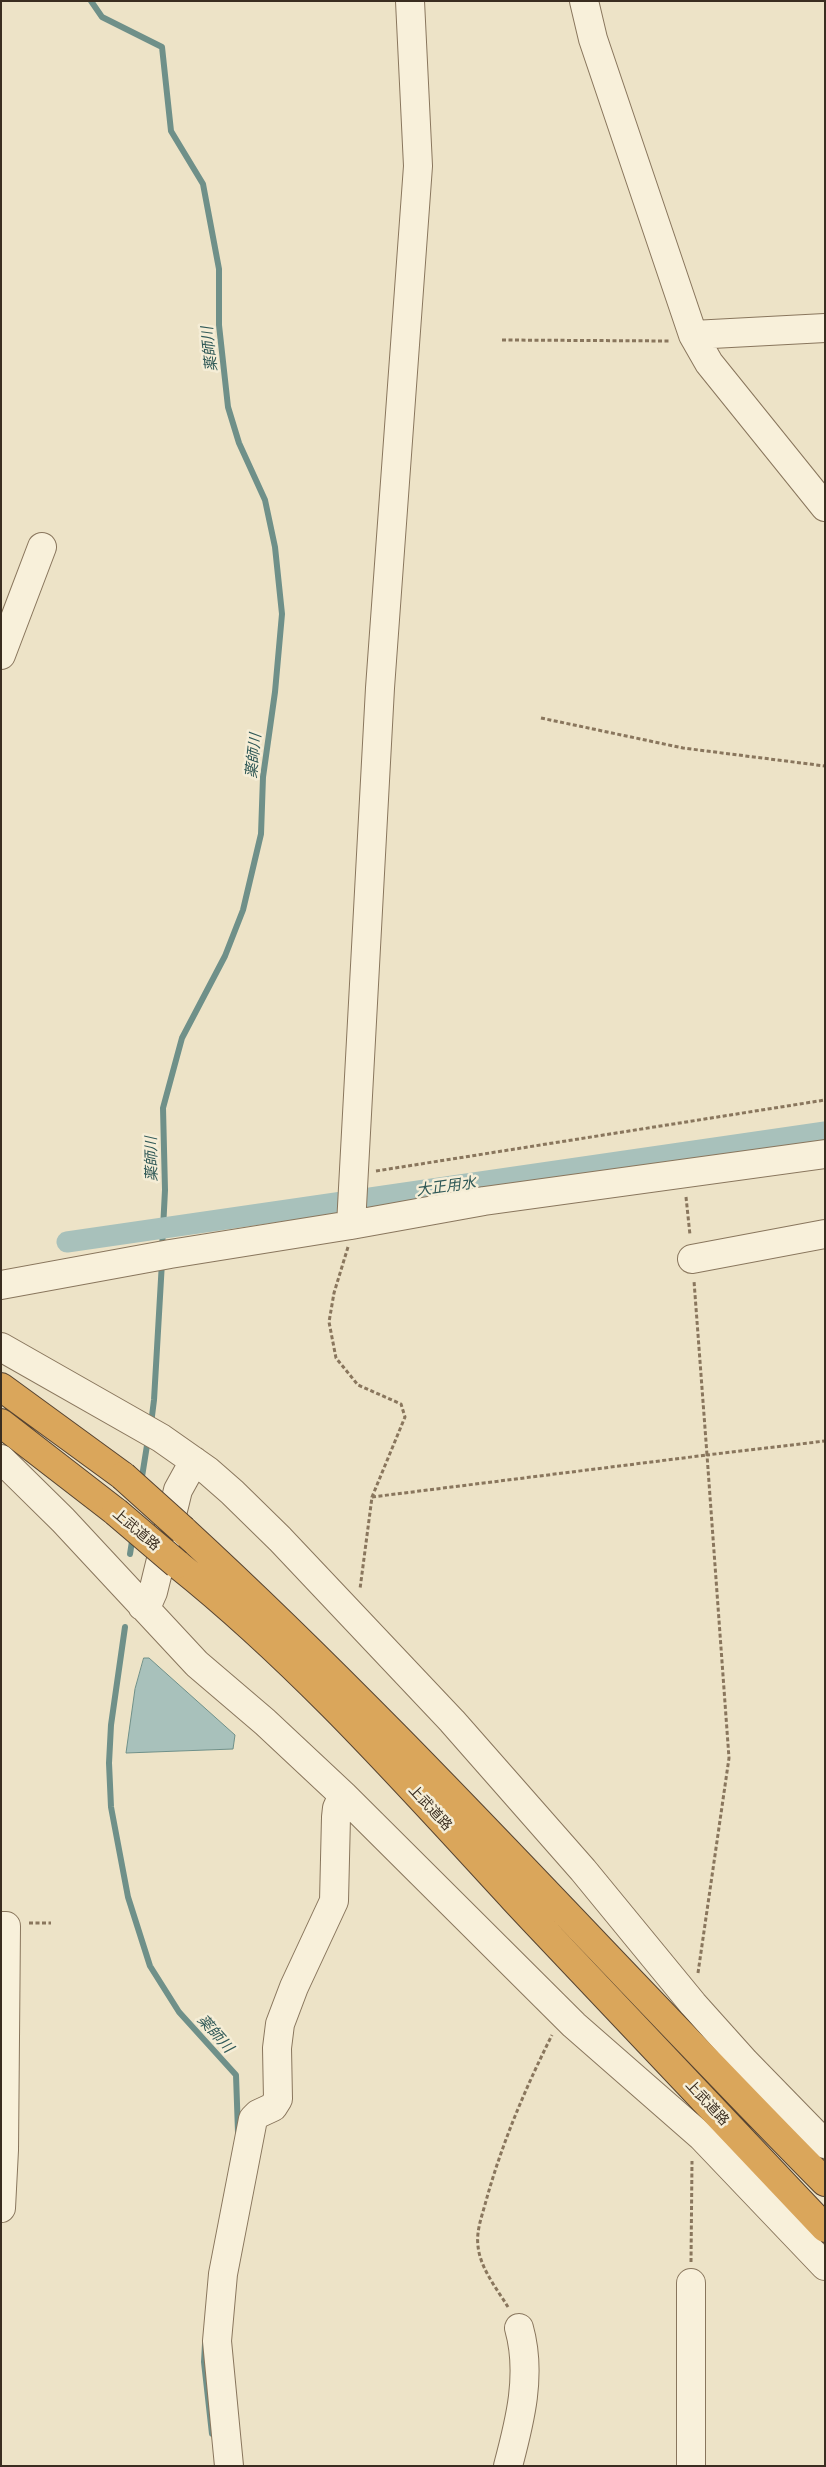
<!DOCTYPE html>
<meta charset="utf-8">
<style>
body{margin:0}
#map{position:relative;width:826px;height:2467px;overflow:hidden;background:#ede3c7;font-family:"IBM Plex Serif",serif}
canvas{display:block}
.frame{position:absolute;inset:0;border:2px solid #3a2d20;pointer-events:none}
</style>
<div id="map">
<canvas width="826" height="2467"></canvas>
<div class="frame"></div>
</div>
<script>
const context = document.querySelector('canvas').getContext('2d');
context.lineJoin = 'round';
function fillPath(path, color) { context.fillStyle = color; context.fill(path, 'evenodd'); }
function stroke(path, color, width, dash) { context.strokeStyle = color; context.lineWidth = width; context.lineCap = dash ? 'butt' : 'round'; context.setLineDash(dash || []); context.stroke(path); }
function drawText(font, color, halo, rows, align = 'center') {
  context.font = font + ' "IBM Plex Serif","Noto Sans JP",serif'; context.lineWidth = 5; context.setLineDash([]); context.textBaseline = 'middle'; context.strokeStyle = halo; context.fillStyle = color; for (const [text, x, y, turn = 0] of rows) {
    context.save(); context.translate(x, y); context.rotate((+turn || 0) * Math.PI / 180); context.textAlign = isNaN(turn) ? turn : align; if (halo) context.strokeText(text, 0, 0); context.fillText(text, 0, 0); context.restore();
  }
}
const water = new Path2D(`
 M144 1658H149L235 1735 233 1749 126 1753 135 1689Z`);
fillPath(water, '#a8c1bb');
stroke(water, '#6f9089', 1);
stroke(new Path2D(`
 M91 1 102 17 162 47 171 131 203 184 219 269V325L228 407 239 443 265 500 275 547 282 614 275 692 263 777 261 834 243 910 225 956 182 1038 163 1108 165 1190 162 1249
 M151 1424 154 1400 162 1262
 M141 1483 148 1439
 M130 1554 133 1535
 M125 1627 111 1725 109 1763 111 1807 128 1897 150 1966 179 2012 236 2075 238 2132
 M205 2344 204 2362 212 2434`), '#6f9089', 6);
stroke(new Path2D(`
 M67 1242 825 1132`), '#a8c1bb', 21);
const minor = new Path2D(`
 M584 1 593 39 693 335 709 363 825 507
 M693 335 825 328
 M1 655 42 547
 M351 1225 484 1201 825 1154
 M692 1259 825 1234
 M1 1285 170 1254 351 1225 380 688 418 166 410 1
 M1 1347 161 1438 208 1471 232 1492 280 1539 452 1721 583 1870 693 2004 745 2062 825 2144
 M1 1459 63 1520 197 1664 265 1722 343 1795 574 2025 702 2137 825 2266
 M142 1606 149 1601 153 1592 178 1490 194 1461
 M1 1926H6L4 2150 1 2208
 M229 2466 217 2341 223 2274 253 2119 258 2114 273 2107 278 2099 277 2048 280 2024 294 1987 334 1901 336 1817 337 1808 343 1795
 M508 2466C520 2421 532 2374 519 2328
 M691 2466V2283`);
const highway = new Path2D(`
 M1 1387 123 1476
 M1 1423 116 1512
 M183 1530C408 1737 610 1965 825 2182
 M177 1564C301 1663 407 1783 514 1899 617 2009 721 2118 825 2228`);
stroke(minor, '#89765d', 30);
stroke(highway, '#574431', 30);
stroke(new Path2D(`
 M502 340 671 341
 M541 718 683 748 825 766
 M376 1171 825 1100
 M686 1197 690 1235
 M348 1247 334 1293 329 1322 336 1358 358 1385 401 1404 405 1417 372 1497 360 1589
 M372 1497 707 1455 694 1281
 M29 1923H51
 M698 1973 729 1758 707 1455 825 1441
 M691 2262 692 2161
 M508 2307C497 2289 480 2268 478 2246 476 2231 482 2216 486 2201 502 2143 525 2089 552 2035`), '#89765d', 3, [4, 2.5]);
stroke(minor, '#f8f0da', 28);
stroke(highway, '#daa65b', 28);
const highwayBridge = new Path2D(`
 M123 1476 183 1530
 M116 1512 177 1564`);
stroke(highwayBridge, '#574431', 30, []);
stroke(highwayBridge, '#daa65b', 28);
drawText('14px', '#3a2d20', '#f5edd6', [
 ["上武道路",136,1530,40],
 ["上武道路",430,1808,47],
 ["上武道路",707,2103,47]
]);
drawText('italic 15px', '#305957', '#f5edd6', [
 ["薬師川",210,349,-96],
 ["薬師川",254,756,-84],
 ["薬師川",152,1159,-91],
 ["大正用水",446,1187,-8],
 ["薬師川",215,2034,48]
]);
</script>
